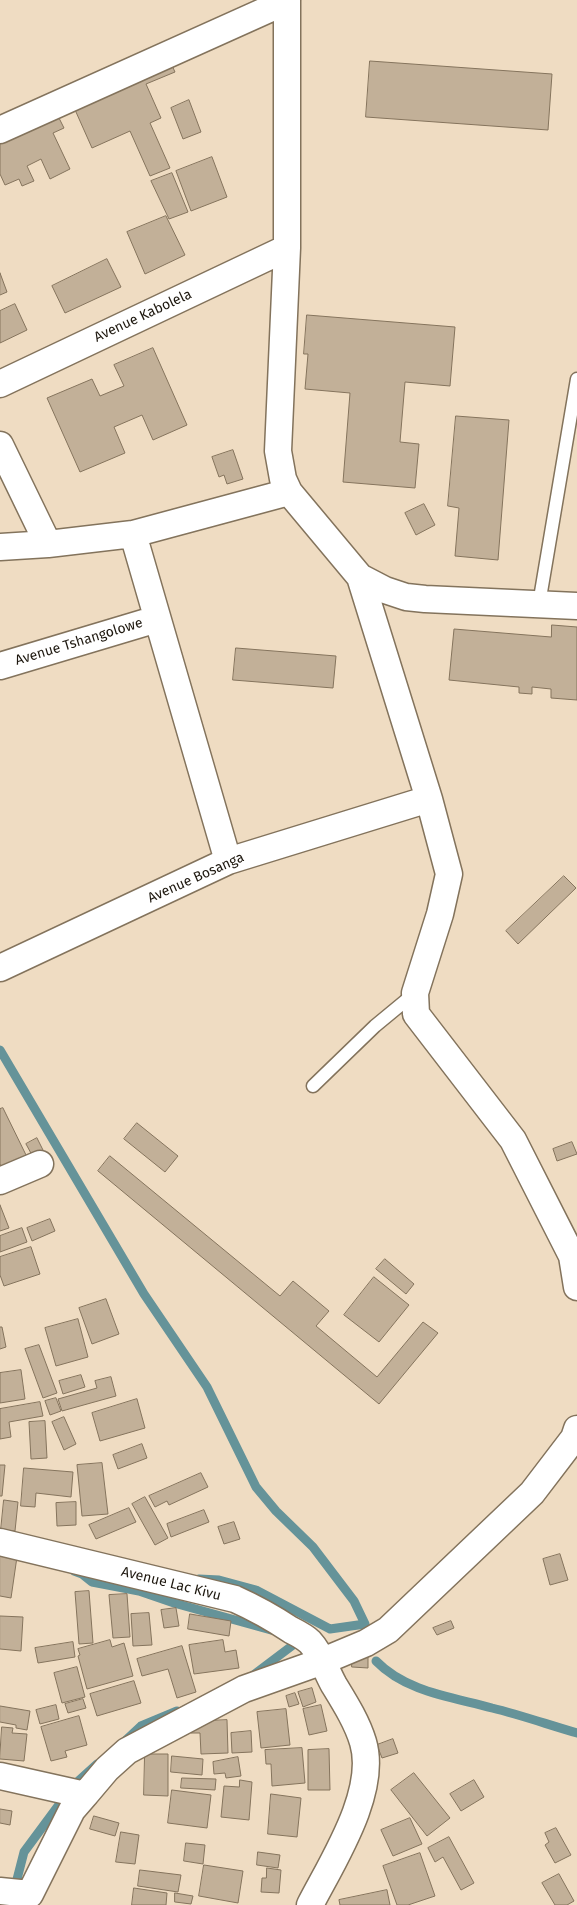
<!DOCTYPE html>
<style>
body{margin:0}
canvas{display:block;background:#efdcc2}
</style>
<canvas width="577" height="1905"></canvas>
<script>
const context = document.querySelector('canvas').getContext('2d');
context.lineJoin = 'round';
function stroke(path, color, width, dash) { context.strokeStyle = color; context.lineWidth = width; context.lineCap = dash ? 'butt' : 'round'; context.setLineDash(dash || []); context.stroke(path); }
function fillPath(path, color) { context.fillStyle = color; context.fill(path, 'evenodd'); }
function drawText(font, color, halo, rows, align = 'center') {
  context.font = font + ' "Fira Sans",sans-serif'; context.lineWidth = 5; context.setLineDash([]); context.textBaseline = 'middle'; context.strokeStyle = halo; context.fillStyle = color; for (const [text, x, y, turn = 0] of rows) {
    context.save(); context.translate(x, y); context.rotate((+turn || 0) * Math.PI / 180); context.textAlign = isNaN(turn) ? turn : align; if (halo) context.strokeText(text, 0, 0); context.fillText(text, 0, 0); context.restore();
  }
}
stroke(new Path2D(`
 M0 1050 144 1294 207 1387 256 1487 276 1511 313 1547 354 1601 365 1624 330 1629 256 1590 219 1580 199 1579
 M74 1571 82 1574 92 1582 139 1591 174 1603 271 1630
 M376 1661C406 1692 452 1697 492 1708 521 1715 549 1725 577 1733
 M252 1676 297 1642 292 1639
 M126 1740 141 1726 177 1711
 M76 1783 97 1764
 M15 1887 24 1852 64 1798`), '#659399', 9);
const building = new Path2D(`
 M169 59 175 72 146 84 161 118 150 123 170 168 150 176 130 131 92 148 72 103Z
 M370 61 552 74 548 130 366 117Z
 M189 100 201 132 183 139 171 108Z
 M56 112 64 128 53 133 70 169 50 179 41 159 27 166 34 181 22 186 19 179 5 185 0 174V139Z
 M212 157 227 197 191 211 176 171Z
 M172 173 188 212 169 219 151 181Z
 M166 216 185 255 145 274 127 232Z
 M107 259 121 287 65 313 52 286Z
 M0 273 7 292 0 295Z
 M15 304 27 330 0 343V311Z
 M307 315 455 327 450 386 405 382 400 442 419 444 415 488 343 482 350 393 305 389 308 354H304Z
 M153 348 187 425 153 440 142 415 114 427 125 453 80 472 47 398 92 379 100 396 124 386 114 365Z
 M456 416 509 420 498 560 455 556 459 508 448 506Z
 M233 450 243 479 227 484 224 475 219 477 212 457Z
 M424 504 435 525 416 535 405 513Z
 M552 625 577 627V700L551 698V689L532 687V694L519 693V687L449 680 454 629 551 637Z
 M236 648 336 656 333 688 233 680Z
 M564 876 576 888 518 944 506 931Z
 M3 1108 27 1157 3 1169 0 1164V1109Z
 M137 1123 178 1156 165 1172 124 1139Z
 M37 1138 44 1152 33 1157 26 1144Z
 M572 1142 577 1154 557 1161 553 1149Z
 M110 1156 280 1296 293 1281 329 1311 316 1326 377 1377 423 1322 438 1333 379 1404 98 1171Z
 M0 1205 9 1228 0 1231Z
 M50 1219 55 1231 32 1241 27 1228Z
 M22 1228 27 1242 0 1252V1236Z
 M31 1247 40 1274 4 1286 0 1275V1257Z
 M385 1259 414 1284 406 1294 376 1269Z
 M374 1277 409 1305 379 1342 344 1315Z
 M106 1299 119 1334 92 1344 79 1308Z
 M78 1319 88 1357 56 1366 45 1328Z
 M0 1327H2L6 1347 0 1349Z
 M39 1345 57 1393 43 1398 25 1349Z
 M21 1370 25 1399 0 1403V1373Z
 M81 1375 85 1387 63 1394 59 1381Z
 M111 1377 116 1396 62 1411 58 1399 97 1388 95 1381Z
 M56 1398 61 1411 50 1415 45 1401Z
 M137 1399 145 1428 100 1441 92 1413Z
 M40 1402 43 1416 9 1422 11 1437 0 1439V1409Z
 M64 1417 76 1444 64 1450 52 1422Z
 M45 1421 47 1458 31 1459 29 1422Z
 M142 1444 147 1458 118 1469 113 1455Z
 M102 1463 108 1514 82 1516 77 1465Z
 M0 1465H5L2 1496H0Z
 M24 1468 73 1472 71 1497 36 1493 35 1507 21 1506Z
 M201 1473 208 1487 169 1505 167 1501 155 1507 149 1496Z
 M145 1497 168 1538 155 1545 132 1504Z
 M4 1500 18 1502 15 1531 1 1530Z
 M76 1502V1525L57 1526 56 1503Z
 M129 1508 136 1522 96 1539 89 1525Z
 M204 1510 209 1522 171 1537 167 1524Z
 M234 1522 240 1539 224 1544 218 1527Z
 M0 1547 18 1550 11 1598 0 1596Z
 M560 1554 568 1580 550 1585 543 1559Z
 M89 1591 93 1643 79 1644 75 1592Z
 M127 1594 130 1637 113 1638 109 1595Z
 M176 1608 179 1626 164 1628 161 1610Z
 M149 1613 152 1645 133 1646 131 1614Z
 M190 1614 231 1621 229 1636 188 1629Z
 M0 1616 23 1617 21 1651 0 1649Z
 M451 1621 454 1628 437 1635 433 1628Z
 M110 1640 112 1647 124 1643 133 1676 87 1689 78 1656 80 1655 78 1649Z
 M223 1640 225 1652 236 1650 239 1668 194 1674 189 1645Z
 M73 1642 75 1657 38 1663 35 1648Z
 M182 1646 196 1692 177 1698 168 1669 142 1676 137 1659Z
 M352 1655 368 1656V1668L352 1667Z
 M77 1667 85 1697 62 1703 54 1673Z
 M134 1681 141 1703 97 1716 90 1694Z
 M312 1688 316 1702 303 1707 298 1692Z
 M295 1693 299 1704 289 1707 286 1696Z
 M83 1699 86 1708 68 1713 65 1704Z
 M56 1705 59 1719 40 1724 36 1710Z
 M321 1705 327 1731 309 1735 303 1709Z
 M0 1706 30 1711 27 1730 16 1728V1725L0 1722Z
 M286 1709 290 1745 261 1748 257 1712Z
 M79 1716 87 1745 65 1751 67 1757 51 1761 41 1727Z
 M227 1720 228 1753 201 1754 200 1733H191L190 1722Z
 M2 1727 13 1728 12 1733 27 1734 24 1761 0 1759Z
 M251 1731 252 1752 232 1753 231 1733Z
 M393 1739 398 1753 382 1758 377 1745Z
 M302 1748 305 1783 272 1786 271 1764H266L265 1750Z
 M329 1749 330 1790H308V1750Z
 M145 1754H168V1796L144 1795Z
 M172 1756 203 1759 202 1775 171 1772Z
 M238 1757 241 1776 226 1778 225 1773 214 1774 213 1762Z
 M414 1773 450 1818 427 1836 391 1790Z
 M182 1778 216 1779 215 1790 181 1788Z
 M240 1780 252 1782 249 1820 221 1817 224 1786 239 1787Z
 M474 1780 484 1797 461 1811 450 1794Z
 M172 1790 211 1795 207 1828 168 1823Z
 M271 1794 301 1798 297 1837 268 1834Z
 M0 1809 12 1811 10 1825 0 1823Z
 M94 1816 119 1823 115 1836 90 1829Z
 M410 1818 422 1844 393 1856 381 1830Z
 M556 1828 571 1855 555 1863 545 1845 549 1842 545 1833Z
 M121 1832 139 1835 135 1864 116 1862Z
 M449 1837 474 1883 461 1890 443 1857 435 1862 428 1848Z
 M186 1843 205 1845 203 1864 184 1861Z
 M258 1852 280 1855 278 1868 257 1865Z
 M420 1853 435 1896 408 1905H397L383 1866Z
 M204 1865 243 1871 238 1903 199 1896Z
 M267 1868 281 1870 279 1893 261 1892 262 1878H266Z
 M140 1870 181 1875 178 1892 138 1886Z
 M559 1874 574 1901 567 1905H555L542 1883Z
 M134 1888 167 1893 166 1905H132Z
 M387 1890 390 1905H340L339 1900Z
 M175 1893 193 1896 191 1904 175 1902Z`);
fillPath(building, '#c2b098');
stroke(building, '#85745d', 1);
const lane = new Path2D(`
 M539 604 577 379
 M313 1086 375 1026 415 993`);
const street = new Path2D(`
 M287 0V248L278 451 283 479 289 492 360 577 385 590 406 597 425 599 577 606
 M0 130 287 1
 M0 384 287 248
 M0 445 48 544
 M133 534 228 861
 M0 547 48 544 133 534 289 492
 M360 577 429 799 449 874 440 914 415 993 416 1014 513 1140 572 1256 577 1287
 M0 666 157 619
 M0 968 228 861 429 799
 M0 1181 40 1164
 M0 1542 235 1599C255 1608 273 1618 291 1630 297 1633 305 1637 310 1642 322 1655 326 1671 334 1685 345 1703 357 1722 363 1742 378 1792 332 1862 310 1905
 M0 1776 85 1795 107 1769 127 1751 244 1689 323 1661 366 1643 388 1630 532 1493 574 1438 577 1429
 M0 1891 30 1894 72 1810 85 1795`);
stroke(lane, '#83735c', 15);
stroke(street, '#83735c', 29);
stroke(lane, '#fff', 12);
stroke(street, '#fff', 26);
drawText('14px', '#1e180f', '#fff', [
 ["Avenue Kabolela",143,316,-25],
 ["Avenue Tshangolowe",79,642,-17],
 ["Avenue Bosanga",196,878,-24],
 ["Avenue Lac Kivu",171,1584,14]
]);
</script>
